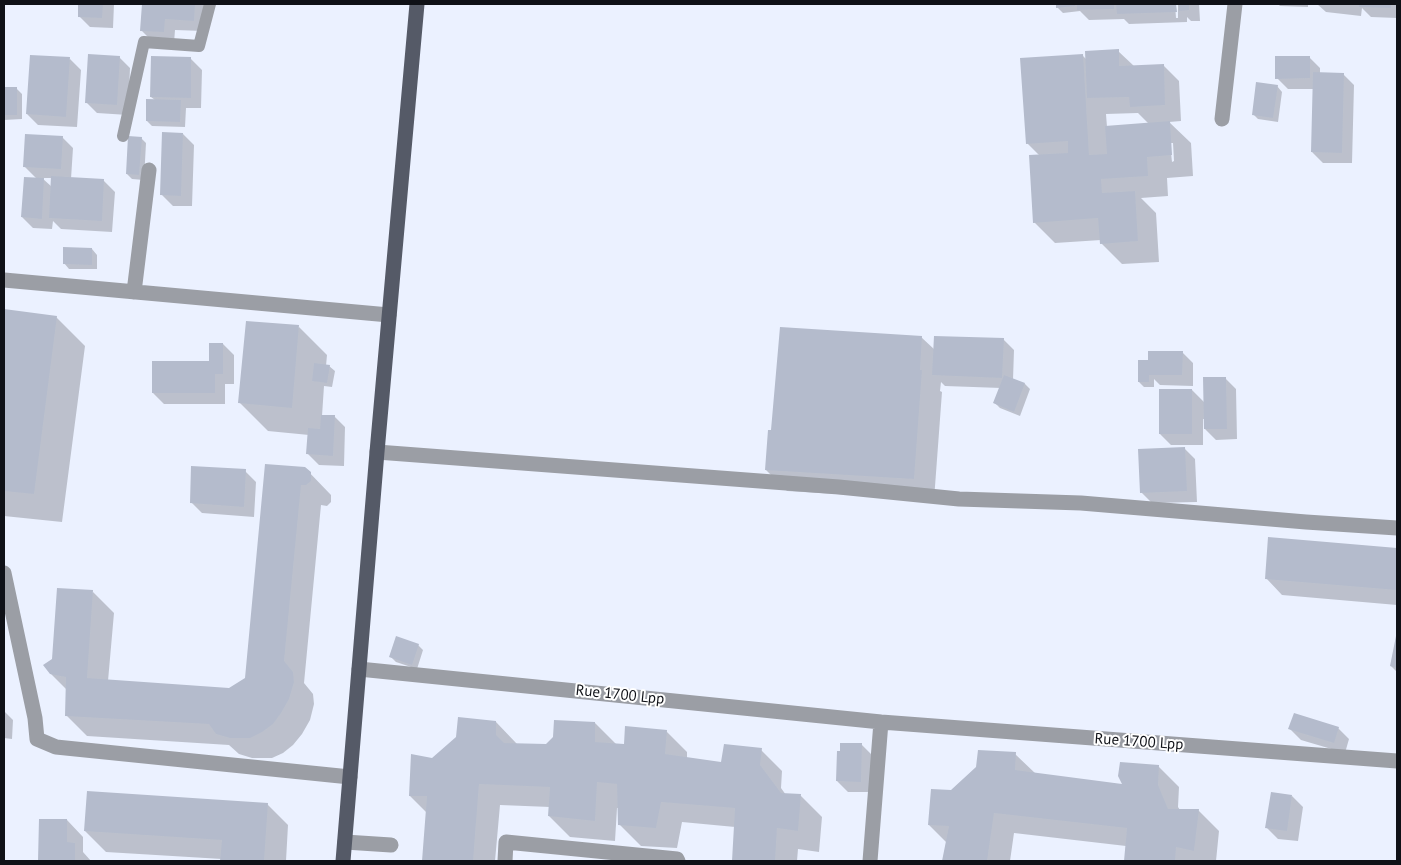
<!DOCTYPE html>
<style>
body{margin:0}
#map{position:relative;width:1401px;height:865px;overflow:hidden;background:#ebf1ff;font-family:"PT Sans",sans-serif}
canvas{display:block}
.frame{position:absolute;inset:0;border:5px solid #0f1117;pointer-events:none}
</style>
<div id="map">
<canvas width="1401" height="865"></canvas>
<div class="frame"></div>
</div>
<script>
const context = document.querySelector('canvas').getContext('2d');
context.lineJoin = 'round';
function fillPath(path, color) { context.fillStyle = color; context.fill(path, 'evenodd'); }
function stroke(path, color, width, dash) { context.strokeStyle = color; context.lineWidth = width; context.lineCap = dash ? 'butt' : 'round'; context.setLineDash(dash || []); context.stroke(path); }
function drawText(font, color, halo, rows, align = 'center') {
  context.font = font + ' "PT Sans",sans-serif'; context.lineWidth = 4; context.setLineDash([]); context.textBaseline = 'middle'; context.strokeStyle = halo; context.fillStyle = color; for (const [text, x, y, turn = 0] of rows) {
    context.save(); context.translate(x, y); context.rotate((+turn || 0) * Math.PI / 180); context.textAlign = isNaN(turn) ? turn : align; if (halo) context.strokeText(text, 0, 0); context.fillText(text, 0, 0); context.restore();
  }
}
fillPath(new Path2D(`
 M80 4H114L113 28 90 27 79 16Z
 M143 4H206L204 31 175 30 174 43 153 42 142 31Z
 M1057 4H1175L1176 18H1178V4H1199L1200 21H1191L1187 17V22L1129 24 1124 19 1089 20 1080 11 1063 13 1057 7Z
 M1278 4H1308V7L1280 6Z
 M1317 4H1397V18L1371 17 1362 8 1361 16 1326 12Z
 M1118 51 1134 66 1163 65 1179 81 1181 121 1169 122 1191 143 1193 176 1167 178 1168 196 1141 198 1156 213 1159 262 1122 264 1101 243V240L1055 243 1034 222 1040 156 1027 143 1083 56 1087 60ZM1138 113 1149 124 1107 127 1106 114ZM1170 143H1173L1174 161 1172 162Z
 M119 57 130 68 128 115 97 113 86 102Z
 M1309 57 1320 68V74H1343L1354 85 1352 163H1323L1312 152 1314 89H1288L1277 78Z
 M70 59 81 70 77 127 38 125 27 114Z
 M191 59 202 70 201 108H186L185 127 152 126 147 121 155 100 151 97Z
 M1277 86 1282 92 1278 122 1258 119 1253 114Z
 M16 88 22 94V119L4 120V89Z
 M183 134 194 145 192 206H173L162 195Z
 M62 137 73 148 71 179 104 181 115 192 112 232 61 229 53 221 52 229 33 228 22 217 37 179 24 166ZM42 178H52V187Z
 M141 138 146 143 144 180 132 179 127 174Z
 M92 249 97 255V269H69L64 263Z
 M4 310 56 317 85 346 62 522 4 516Z
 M299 327 327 355 326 366H329L335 371 332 387 324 386 322 416H334L345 427 344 466 319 465 308 454 309 435 268 431 240 403Z
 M921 337 935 350 1003 339 1014 350 1013 380 1025 384 1030 389 1020 416 1000 408 995 403 1001 388 945 386 941 382 940 391 942 392 934 500 787 491 766 470Z
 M223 344 234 355V384H225V404H164L153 393 211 363Z
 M1182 352 1193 363V386L1160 385 1154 379V387H1144L1139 382 1150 362Z
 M1225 378 1236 389 1237 439 1216 440 1205 429V419H1203V445H1171L1160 434 1192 390 1205 403Z
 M1184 448 1195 459 1197 502 1152 503 1141 492Z
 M305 468 331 495V502L327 506 321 505 304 683 313 694 314 704 310 720 302 734 293 745 283 753 272 758H252L239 754 229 745 87 736 66 715 67 690 51 674 54 660 93 592 114 613 108 681 229 690 246 679Z
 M245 471 256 482 254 517 202 513 191 502Z
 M1270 538 1397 549V605L1282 595 1266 578Z
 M1397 638V672L1391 666Z
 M418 645 423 650 417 669 396 662 391 657Z
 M4 711 13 720 12 739 4 738Z
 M496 722 517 744 547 746 595 723 616 744 626 745 666 731 687 752V759L722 764 761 750 782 771 781 788 786 795 801 796 822 817 819 852 798 849 797 861H733L735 827 682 822 677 848 641 846 620 825 619 808H617L615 841 570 837 549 816 550 807 500 805 495 861H424L427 813 410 796 432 759Z
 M1338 728 1349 739 1345 753 1301 740 1290 729Z
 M861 744 872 755V792H848L837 781Z
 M1015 754 1036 774 1125 786 1158 766 1179 787 1178 807 1180 810H1198L1219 831 1216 861H1125L1126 846 1014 833 1010 861H943L947 843 929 825 952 792Z
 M1292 796 1303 807 1298 841 1278 839 1267 828Z
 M267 804 288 825 286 861H222V859L106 852 85 831Z
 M40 820H67L83 837V852L91 861H40Z`), '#0003');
fillPath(new Path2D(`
 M78 4H103L102 18 78 17Z
 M142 4H195L194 21 165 19 164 32 140 31Z
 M1056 4H1075V6L1056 8Z
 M1077 4H1114V9L1077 10Z
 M1116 4H1176L1177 12 1117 14Z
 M1179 4H1189V10L1179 11Z
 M1359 4H1391V8L1359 7Z
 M1119 49V66L1164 64 1165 105 1130 107 1129 97 1087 98 1085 51Z
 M88 54 120 56 117 105 85 103Z
 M1083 54 1089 155 1107 154 1105 126 1170 121 1172 155 1147 157 1148 176 1101 179 1102 193 1135 191 1138 241 1100 244 1098 218 1033 223 1029 155 1068 153V141L1026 144 1020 58Z
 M30 55 70 57 66 117 26 114Z
 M151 56 191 57V98L150 97Z
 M1275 56H1310V78L1275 79Z
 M1313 72 1344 73 1342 153 1311 152Z
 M1256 82 1278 85 1273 118 1252 115Z
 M4 87H17V115H4Z
 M146 99 181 100 180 122 146 121Z
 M162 132 183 133 181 196 160 195Z
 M25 134 63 136 61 169 23 167Z
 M128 136 142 137 139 175 126 174Z
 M51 176 104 179 102 221 49 218Z
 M24 177 44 178 42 219 21 217Z
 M63 247 92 248V265L63 264Z
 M4 309 57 316 34 494 4 491Z
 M246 321 299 325 292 408 238 403Z
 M780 327 922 336 920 370H922L914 479 765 470 768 430H771Z
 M934 336 1004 338 1002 378 932 375Z
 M209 343H223V374H215V393H152V361H209Z
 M1148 351H1183L1182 375H1149V382H1138V360H1148Z
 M314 363 330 365 327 383 312 381Z
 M1004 375 1025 383 1014 412 993 403Z
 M1203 377H1226L1227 429H1204Z
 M1159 389H1192V434H1159Z
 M321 415H335L333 456 306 454 308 428 320 429Z
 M1185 447 1187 491 1140 493 1138 449Z
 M265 464 305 467 311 472V481L306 485H301L284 661 293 672 294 682 289 699 281 713 273 724 262 732 250 738H230L216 734 209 724 65 716 66 677 50 674 43 665 52 659 57 588 93 590 87 678 229 688 245 678Z
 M191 466 246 469 244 507 190 503Z
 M1268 537 1397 548V590L1265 579Z
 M396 636 419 644 412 665 389 657Z
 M1396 636H1397V668L1390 666Z
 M1294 713 1339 727 1334 743 1288 729Z
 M458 717 496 721V735L504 743 546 744 553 737 554 720 595 722V742L624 744 625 726 667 730 665 754 721 762 724 744 762 748 760 765 781 793 801 794 798 831 777 828 775 861H732L735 808 661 802 656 828 618 825 617 784 597 782 595 821 548 816 550 787 479 784 473 861H422L427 796H409L411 754 432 758 456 737Z
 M840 743H862L861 782 836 781 837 751H840Z
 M978 750 1016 752 1015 770 1122 784 1118 776 1120 762 1159 765 1158 785 1168 809H1199L1194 851 1176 847 1175 861H1124L1127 828 994 813 987 861H942L949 826 928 825 931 789 951 790 976 767Z
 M87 791 268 803 264 861H220L222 840 84 831Z
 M1271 792 1292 795 1287 831 1265 828Z
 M39 819H67V842L75 843V861H38Z`), '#b4bbcc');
stroke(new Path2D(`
 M123 136 144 42 199 46 210 4`), '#9b9ea5', 12);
stroke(new Path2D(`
 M1222 119 1235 4
 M4 280 389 315
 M134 292 149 170
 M377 452 839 487 959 499 1081 503 1306 522 1397 528
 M4 573 35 718 37 739 56 747 350 777
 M359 669 881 722 1397 761
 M345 842 391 845
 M505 861 506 842 677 859 678 861
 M870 861 881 722`), '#9b9ea5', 15);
stroke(new Path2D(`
 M343 861 377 452 417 4`), '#555a67', 15);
drawText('15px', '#0f1117', '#fff', [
 ["Rue 1700 Lpp",620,695,6],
 ["Rue 1700 Lpp",1139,742,4]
]);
</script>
